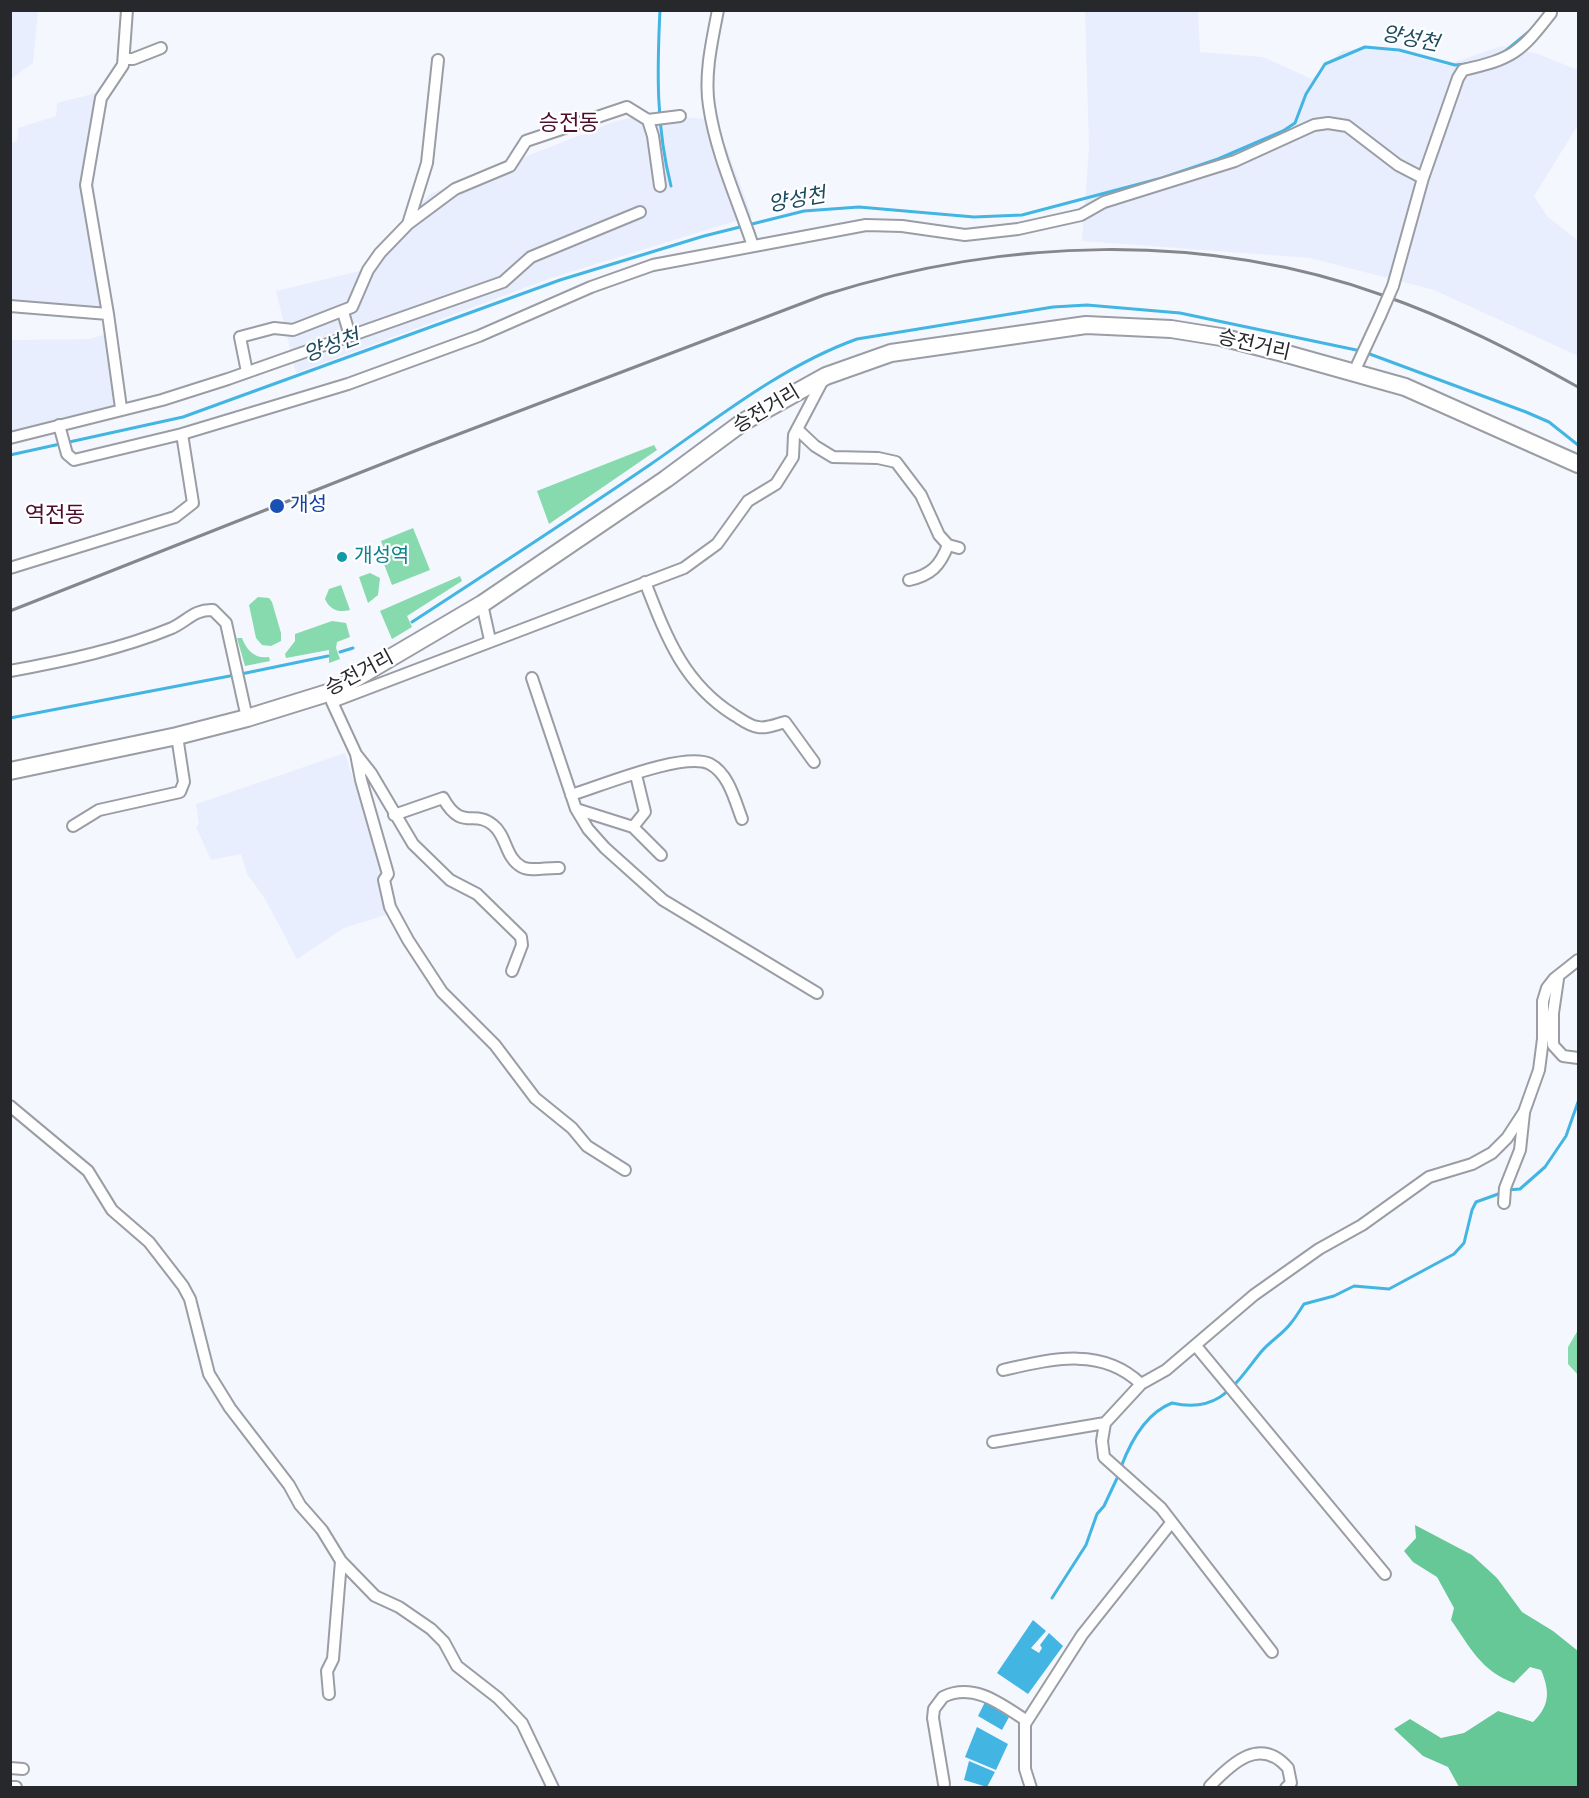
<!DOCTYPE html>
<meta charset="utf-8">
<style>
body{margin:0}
#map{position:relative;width:1589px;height:1798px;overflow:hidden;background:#f5f7fe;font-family:Roboto,sans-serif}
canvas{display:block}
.frame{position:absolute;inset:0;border:12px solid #27282b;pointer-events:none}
</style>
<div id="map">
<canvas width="1589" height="1798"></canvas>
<div class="frame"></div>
</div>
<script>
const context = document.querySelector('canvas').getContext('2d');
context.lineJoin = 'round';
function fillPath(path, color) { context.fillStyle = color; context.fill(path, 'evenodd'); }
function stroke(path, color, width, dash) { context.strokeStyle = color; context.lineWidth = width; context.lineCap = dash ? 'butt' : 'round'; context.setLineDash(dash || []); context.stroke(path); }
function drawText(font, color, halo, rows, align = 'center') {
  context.font = font + ' Roboto,"Noto Sans KR",sans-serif'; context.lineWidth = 4.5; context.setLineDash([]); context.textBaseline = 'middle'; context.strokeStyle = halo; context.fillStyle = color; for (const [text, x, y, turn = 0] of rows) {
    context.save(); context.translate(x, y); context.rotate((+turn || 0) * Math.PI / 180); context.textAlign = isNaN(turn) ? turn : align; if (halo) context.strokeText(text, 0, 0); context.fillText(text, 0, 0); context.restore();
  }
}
fillPath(new Path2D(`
 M11 10 38 11 33 63 11 79Z
 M1085 11H1198L1200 52 1263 57 1312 79 1342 51 1380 47 1446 65 1502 46 1538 54 1578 70V125L1534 196 1547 216 1578 241V356L1434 290 1310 258 1082 241 1089 148Z
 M100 92 84 186 106 318 11 312 10 143 17 141 18 128 56 116 57 103Z
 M650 114 706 119 727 149 752 216 554 277 296 373 276 291 364 270 430 194 616 121Z
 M106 334 116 406 11 435 10 340 89 339Z
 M345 753 381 869V888L389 914 344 928 297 959 264 897 247 874 241 854 211 860 196 827 199 823 196 804Z`), '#e9eefe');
fillPath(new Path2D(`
 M654 445 657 450 549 524 537 491Z
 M413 528 430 570 392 585 384 564 387 557 381 541Z
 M370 573 380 578 378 595 368 603 359 577Z
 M460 576 462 581 407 616 412 627 392 639 380 611Z
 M341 585 350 610C339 613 330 610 325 599L329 589Z
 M258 597 269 598 272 602 281 633V641L271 646 262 645 256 638 249 605Z
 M332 621 346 623 350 637 337 642 336 648 340 659 329 663V650L286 658 285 654 295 641V634Z
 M237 638H242C247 651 255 659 269 657L270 661 245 666Z
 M1578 1330V1375L1568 1364V1347Z`), '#87daad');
fillPath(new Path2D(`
 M1415 1525 1472 1555 1497 1578 1522 1612 1553 1631 1578 1651V1787H1459L1448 1767 1423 1756 1394 1729 1410 1719 1441 1738 1464 1733 1498 1711 1533 1722C1550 1706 1550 1691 1541 1670L1530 1667 1514 1683C1481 1671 1470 1647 1451 1620L1454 1608 1437 1577 1413 1562 1404 1551 1416 1538Z`), '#65c896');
fillPath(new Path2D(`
 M1033 1620 1046 1631 1031 1648 1039 1653 1042 1648 1040 1645 1049 1633 1063 1646 1028 1694 997 1673Z
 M985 1702 1009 1717 1002 1730 978 1716Z
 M977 1727 1008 1744 996 1770 965 1757Z
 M969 1761 995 1772 987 1787 964 1780Z`), '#43b5e2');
stroke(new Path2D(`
 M660 10C657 71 656 127 671 186
 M1503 53 1531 30
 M1367 353 1526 412 1549 422 1578 445
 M10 455 183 417 560 280 704 236 804 211 859 207 974 217 1022 215 1162 178 1218 159 1283 131 1295 123 1306 94 1325 64 1365 47 1399 50 1455 65 1466 64
 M412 622C492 570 572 518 651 464 716 419 782 366 857 339L1053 307 1087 305 1180 313 1361 351
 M340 652 353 648
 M241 674 328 656
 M10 718 235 675
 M1507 1190 1520 1189 1545 1167 1566 1136 1578 1102
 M1121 1467C1130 1443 1146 1413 1172 1403 1220 1414 1235 1384 1261 1352 1270 1341 1283 1334 1291 1323 1296 1317 1300 1310 1304 1304L1334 1296 1354 1286 1389 1289 1454 1254 1464 1243 1472 1210 1476 1202 1501 1193
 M1052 1598 1086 1545 1097 1514 1104 1506 1119 1474`), '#43b5e2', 3);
const minor = new Path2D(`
 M718 10C712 41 704 75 709 106 716 154 738 201 753 246
 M124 59H133L161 48
 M648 120 680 116
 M408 224 427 163 438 60
 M1393 286 1423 178 1458 78 1463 70C1512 59 1520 53 1551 13
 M10 306 108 314
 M343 312 350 336
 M247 372 240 337 274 328 293 330 352 307 368 270 380 253 408 224 455 189 510 166 526 141 627 107 648 120 653 136 660 186
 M1354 372 1380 316
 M121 408 108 314 86 185 101 98 123 65 127 10
 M59 425 67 454 74 460 182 434 348 384 479 336 591 287 653 265 866 225 902 226 965 235 1018 229 1081 215 1104 202 1235 161 1314 125 1328 123 1347 126 1398 165 1423 178
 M797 429 815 446 833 457 878 458 896 462 921 495 939 535 948 545 959 548
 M10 438 162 400 228 379 503 282 531 257 640 212
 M10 568 175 517 193 503 182 434
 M909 580C931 575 940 566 948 545
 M645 582C666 636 683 683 734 715 741 719 749 726 758 727 767 729 777 724 785 722L814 762
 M482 604 490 640
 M10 671C65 661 121 649 172 628 187 621 195 609 213 610L226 623 247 718
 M532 678 576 809 588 829 605 848 663 900 817 993
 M334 691 332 702 684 568 717 544 748 501 776 484 793 457 794 435 824 378
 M332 702 356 754 371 773 413 844 450 880 477 894 521 937 522 945 512 971
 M356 754 361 780 388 874 384 880 390 907 408 940 442 992 495 1045 535 1098 572 1128 587 1146 625 1170
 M571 795C601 786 684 751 710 764 729 774 735 801 742 819
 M576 809 633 827 661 855
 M394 815 443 798C462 832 474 809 493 825 507 836 505 858 522 867 532 872 548 867 559 868
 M73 826 99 810 180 792 184 782 177 736
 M633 827 645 812 636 775
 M1558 979 1553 1013V1045L1563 1056 1578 1058
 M10 1106 88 1171 112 1210 149 1242 183 1286 190 1299 209 1374 230 1408 289 1485 300 1505 322 1530 341 1561 333 1659 327 1671 329 1694
 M1504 1203 1505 1188 1520 1150 1524 1113
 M1196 1346 1385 1574
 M1003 1370C1051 1359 1102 1346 1141 1384
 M993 1442 1105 1423
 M341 1561 375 1596 399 1607 431 1629 444 1642 457 1666 498 1698 522 1723 553 1788
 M1272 1652 1161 1508 1104 1457 1102 1441 1105 1423 1141 1384 1166 1370 1254 1295 1319 1249 1362 1225 1429 1177 1472 1164 1492 1153 1507 1138 1524 1112 1539 1070 1543 1039V1001L1547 988 1554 979 1578 960
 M10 1768 23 1769
 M944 1784 933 1718 934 1709 943 1697C974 1682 1001 1704 1027 1721
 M1210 1786C1232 1763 1260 1736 1288 1768L1291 1783 1286 1788
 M10 1787H16
 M1031 1788 1025 1769V1724L1082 1635 1171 1523`);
const primary = new Path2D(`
 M10 771 177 736 247 718 334 691 482 604 666 479 743 422 826 376 891 353 1086 325 1171 329 1221 337 1287 354 1405 387 1578 464`);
stroke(minor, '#9a9da4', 14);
stroke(primary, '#9a9da4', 20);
stroke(minor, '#fff', 10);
stroke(primary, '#fff', 16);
stroke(new Path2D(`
 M10 611 430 445 824 295C1004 238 1203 231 1382 295 1451 319 1515 352 1578 387`), '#85878c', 3);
const minorBridge = new Path2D(`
 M1380 316 1393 286`);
stroke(minorBridge, '#9a9da4', 14, []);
stroke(minorBridge, '#fff', 10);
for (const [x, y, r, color] of [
 [277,506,8,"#1a4fb4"],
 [342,557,6,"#0f9aa8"]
]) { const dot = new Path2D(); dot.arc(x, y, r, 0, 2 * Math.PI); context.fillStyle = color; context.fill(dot); stroke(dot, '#fff', 2); }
drawText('20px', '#27282b', '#fff', [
 ["승전거리",1254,346,13],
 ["승전거리",767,410,-31],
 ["승전거리",360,674,-28]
]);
drawText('20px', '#164399', '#fff', [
 ["개성",290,506]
], 'left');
drawText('20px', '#0d838f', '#fff', [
 ["개성역",354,557]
], 'left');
drawText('italic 21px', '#1c4a5e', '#fff', [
 ["양성천",1410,40,11],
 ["양성천",797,201,-10],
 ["양성천",332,347,-20]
]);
drawText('22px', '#4e0d2c', '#fff', [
 ["승전동",569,124],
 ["역전동",55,516]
]);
</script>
